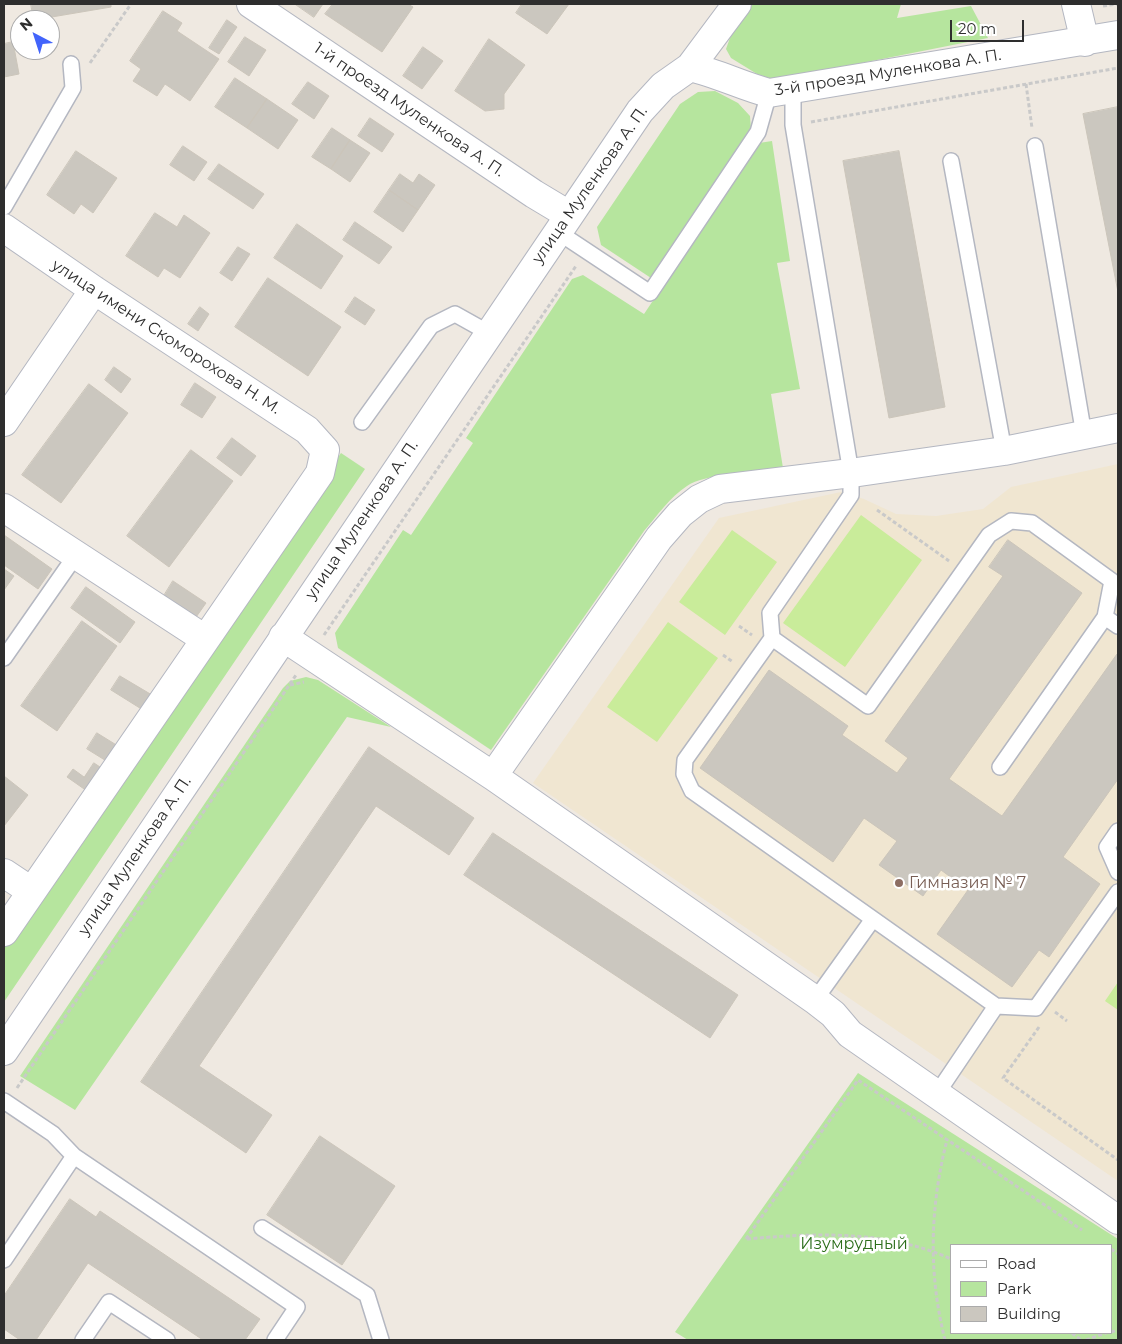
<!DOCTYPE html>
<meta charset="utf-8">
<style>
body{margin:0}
#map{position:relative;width:1122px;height:1344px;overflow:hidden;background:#efe9e1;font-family:Montserrat,sans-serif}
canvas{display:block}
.frame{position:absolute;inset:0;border:5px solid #2e2e2e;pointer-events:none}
.legend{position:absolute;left:950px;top:1244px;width:162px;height:90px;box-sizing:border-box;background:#fff;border:1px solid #ababab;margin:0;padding:6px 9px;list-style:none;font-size:15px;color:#2e2e2e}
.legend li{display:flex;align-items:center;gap:10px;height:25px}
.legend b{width:25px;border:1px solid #ababab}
.north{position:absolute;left:10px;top:10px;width:50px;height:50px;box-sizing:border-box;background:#fff;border:1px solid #ababab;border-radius:50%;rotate:320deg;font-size:14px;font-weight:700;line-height:20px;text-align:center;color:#2e2e2e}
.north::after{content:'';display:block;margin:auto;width:18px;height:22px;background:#4264fb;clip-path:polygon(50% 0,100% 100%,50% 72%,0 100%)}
.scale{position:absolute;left:950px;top:20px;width:74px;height:22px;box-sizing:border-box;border:2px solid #2e2e2e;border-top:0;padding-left:6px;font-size:15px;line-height:18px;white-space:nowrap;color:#2e2e2e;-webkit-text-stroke:4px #fff;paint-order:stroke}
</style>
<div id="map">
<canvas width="1122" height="1344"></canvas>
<div class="frame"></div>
<ul class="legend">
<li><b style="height:6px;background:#fff"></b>Road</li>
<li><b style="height:14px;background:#b6e59e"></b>Park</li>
<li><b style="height:14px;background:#cbc7bf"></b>Building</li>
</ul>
<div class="north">N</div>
<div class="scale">20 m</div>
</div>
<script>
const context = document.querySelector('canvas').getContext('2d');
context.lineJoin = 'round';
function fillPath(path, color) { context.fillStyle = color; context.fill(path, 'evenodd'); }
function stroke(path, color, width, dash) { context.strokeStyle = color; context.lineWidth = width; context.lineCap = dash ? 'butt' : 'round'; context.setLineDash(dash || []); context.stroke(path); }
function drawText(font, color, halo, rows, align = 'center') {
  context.font = font + ' Montserrat,sans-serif'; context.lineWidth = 5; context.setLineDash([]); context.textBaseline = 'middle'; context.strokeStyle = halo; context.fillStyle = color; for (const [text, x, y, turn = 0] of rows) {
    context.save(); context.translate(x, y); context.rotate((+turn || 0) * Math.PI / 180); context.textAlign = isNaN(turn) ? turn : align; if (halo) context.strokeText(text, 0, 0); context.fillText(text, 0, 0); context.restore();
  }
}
fillPath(new Path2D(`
 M1118 464V1181L533 783 719 518 841 492 864 499 896 514 936 516 983 509 1011 487Z`), '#f0e6d1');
fillPath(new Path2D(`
 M753 4H901L897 18 971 6 988 38 786 78 772 79 757 74 731 58 726 49 731 35Z
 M715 91 738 103 750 116 751 129 651 278 601 245 597 227 680 104 698 92Z
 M772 141 790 261 777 263 800 389 771 394 783 468C760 470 704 474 687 486 670 497 657 516 644 531L491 750 338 648 335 633 403 530 411 535 473 443 466 438 572 279 583 275 644 314 759 143Z
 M341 453 365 469 4 1002V947Z
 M306 677 318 680 391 727 347 717 75 1110 20 1076 283 688 290 681Z
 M858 1073 1118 1239V1340H688L675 1332ZM1111 1245V1333H951V1245Z`), '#b6e59e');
fillPath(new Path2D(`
 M861 515 922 560 845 667 783 623Z
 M732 530 777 562 725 635 679 602Z
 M668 622 718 658 657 742 607 707Z
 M1118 982V1010L1105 1001Z`), '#c9ec9a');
const building = new Path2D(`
 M31 4H111V7L34 20Z
 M295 4H323L314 17Z
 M333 4H408L413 7 382 52 325 14Z
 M522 4H569L547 34 516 13Z
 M163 11 182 23 177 31 219 59 190 101 165 84 157 96 133 81 141 69 130 61Z
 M227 20 237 27 219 54 209 48Z
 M245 37 266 50 249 76 228 62Z
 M489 39 525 65 504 94V109L485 111 455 91Z
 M13 42 19 74 4 77V44Z
 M423 47 443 61 422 89 403 76Z
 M235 78 267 99 247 128 215 107Z
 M308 82 329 96 314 119 292 104Z
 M267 99 298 120 278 149 247 128Z
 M1118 107V292L1083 114Z
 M370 118 394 134 382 152 358 136Z
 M332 128 350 140 331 169 312 157Z
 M350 140 370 153 350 182 331 169Z
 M183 146 207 162 194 181 170 165Z
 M76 151 117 178 93 213 81 204 74 214 47 195Z
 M899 151 945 407 889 418 843 161Z
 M219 164 264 194 253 209 208 179Z
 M400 174 413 183 419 174 435 185 418 210 389 190Z
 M389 190 418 210 403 232 374 212Z
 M155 213 177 227 184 215 210 233 180 278 164 268 158 277 126 256Z
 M355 222 392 247 379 264 343 240Z
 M297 224 343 256 321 289 274 258Z
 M238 247 250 254 232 281 220 273Z
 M268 278 341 327 308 376 235 327Z
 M355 297 375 310 365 325 345 312Z
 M200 307 209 314 198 331 188 324Z
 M114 367 131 379 121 393 105 380Z
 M195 383 216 397 202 418 181 405Z
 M89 384 128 413 61 503 22 475Z
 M232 438 256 456 241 476 217 458Z
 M191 450 233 481 169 567 127 536Z
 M4 535 52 569 38 589 4 565Z
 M1008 540 1082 593 949 779 1002 816 1117 654 1118 655V779L1063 857 1100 884 1049 957 1039 950 1012 987 937 934 968 890 941 870 923 896 879 865 897 841 864 818 833 862 700 768 769 670 848 726 842 735 897 773 908 758 885 741 1003 576 989 567Z
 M4 569 14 576 4 590Z
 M173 581 206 603 194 620 162 599Z
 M86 587 135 622 120 643 71 608Z
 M82 621 117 646 57 731 21 706Z
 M120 676 152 695 143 710 111 690Z
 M97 733 118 746 108 762 87 749Z
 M369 747 474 818 449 855 376 806 199 1066 272 1115 246 1153 141 1082Z
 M94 763 103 769 87 791 67 777 73 769 84 777Z
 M4 776 28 795 4 826Z
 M493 833 738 995 710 1038 464 875Z
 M320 1136 395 1186 342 1265 267 1215Z
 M70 1199 96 1217 100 1211 260 1319 245 1340H203L88 1263 36 1340H20L4 1329V1296Z`);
fillPath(building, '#cbc7bf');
stroke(building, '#cbc5ba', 1);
const service = new Path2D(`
 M1035 146 1084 435
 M951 161 1004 451
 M4 207 73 88 71 64
 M558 232 650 293 758 132 769 93
 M362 422 431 326 455 314 489 333
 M1118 626 1105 617 1112 581 1032 523 1011 521 989 535 868 706 772 638 685 760 684 774 692 791 996 1006 1036 1008 1118 892
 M772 638 770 613 851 495V473L793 125V89
 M4 658 76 555
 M1000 767 1105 617
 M1118 831 1107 847 1118 872
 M815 1000 873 919
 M936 1095 996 1006
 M4 1101 53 1134 74 1156
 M262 1228 367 1295 381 1340
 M4 1260 74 1156 297 1307 275 1340
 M83 1340 109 1302 167 1340`);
const minor = new Path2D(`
 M251 4 534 194 569 215
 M1076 4 1085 42
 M690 67C717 73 742 86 769 93L1118 35
 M4 228 94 290 307 430 325 450 320 473 4 932
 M4 422 94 290
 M4 508 205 639
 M283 637 493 776 659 538 680 514 699 499 720 489 851 473 1004 451 1118 428
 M493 776 815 1000 833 1014 850 1034 1118 1220
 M4 873 31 891
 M4 1051 640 111 663 86 690 67 737 4`);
stroke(service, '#b4b7c1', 18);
stroke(minor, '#b4b7c1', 30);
stroke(new Path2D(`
 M1103 6 1117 4
 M90 63 131 4
 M1026 84 1032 128
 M811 122 1118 68
 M877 510 949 561
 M739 626 752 635
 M324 635 576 266
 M723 655 733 662
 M290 685 304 682
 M1055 1012 1067 1021
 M1039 1027 1003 1078 1118 1160
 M17 1088 296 675
 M746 1239 858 1080 1082 1230
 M747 1239C815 1233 887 1230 951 1259
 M1111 1249 1118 1254
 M1111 1332 1118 1330
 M1072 1333 1081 1340
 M945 1340C928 1273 930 1206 947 1140
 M1086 1340 1106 1333`), '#c9c9c9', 3, [4, 2.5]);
stroke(service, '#fff', 15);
stroke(minor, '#fff', 28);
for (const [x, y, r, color] of [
 [899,883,5,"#8d6e63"]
]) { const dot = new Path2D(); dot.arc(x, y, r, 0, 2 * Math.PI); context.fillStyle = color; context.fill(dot); stroke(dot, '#fff', 2); }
drawText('16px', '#2e2e2e', '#fff', [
 ["3-й проезд Муленкова А. П.",888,73,-9],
 ["1-й проезд Муленкова А. П.",409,110,34],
 ["улица Муленкова А. П.",590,185,-55],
 ["улица имени Скоморохова Н. М.",166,337,33],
 ["улица Муленкова А. П.",362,520,-56],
 ["улица Муленкова А. П.",135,856,-56]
]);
drawText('16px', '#785e54', '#fff', [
 ["Гимназия № 7",909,883]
], 'left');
drawText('16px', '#2c6e1b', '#fff', [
 ["Изумрудный",854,1244]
]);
</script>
